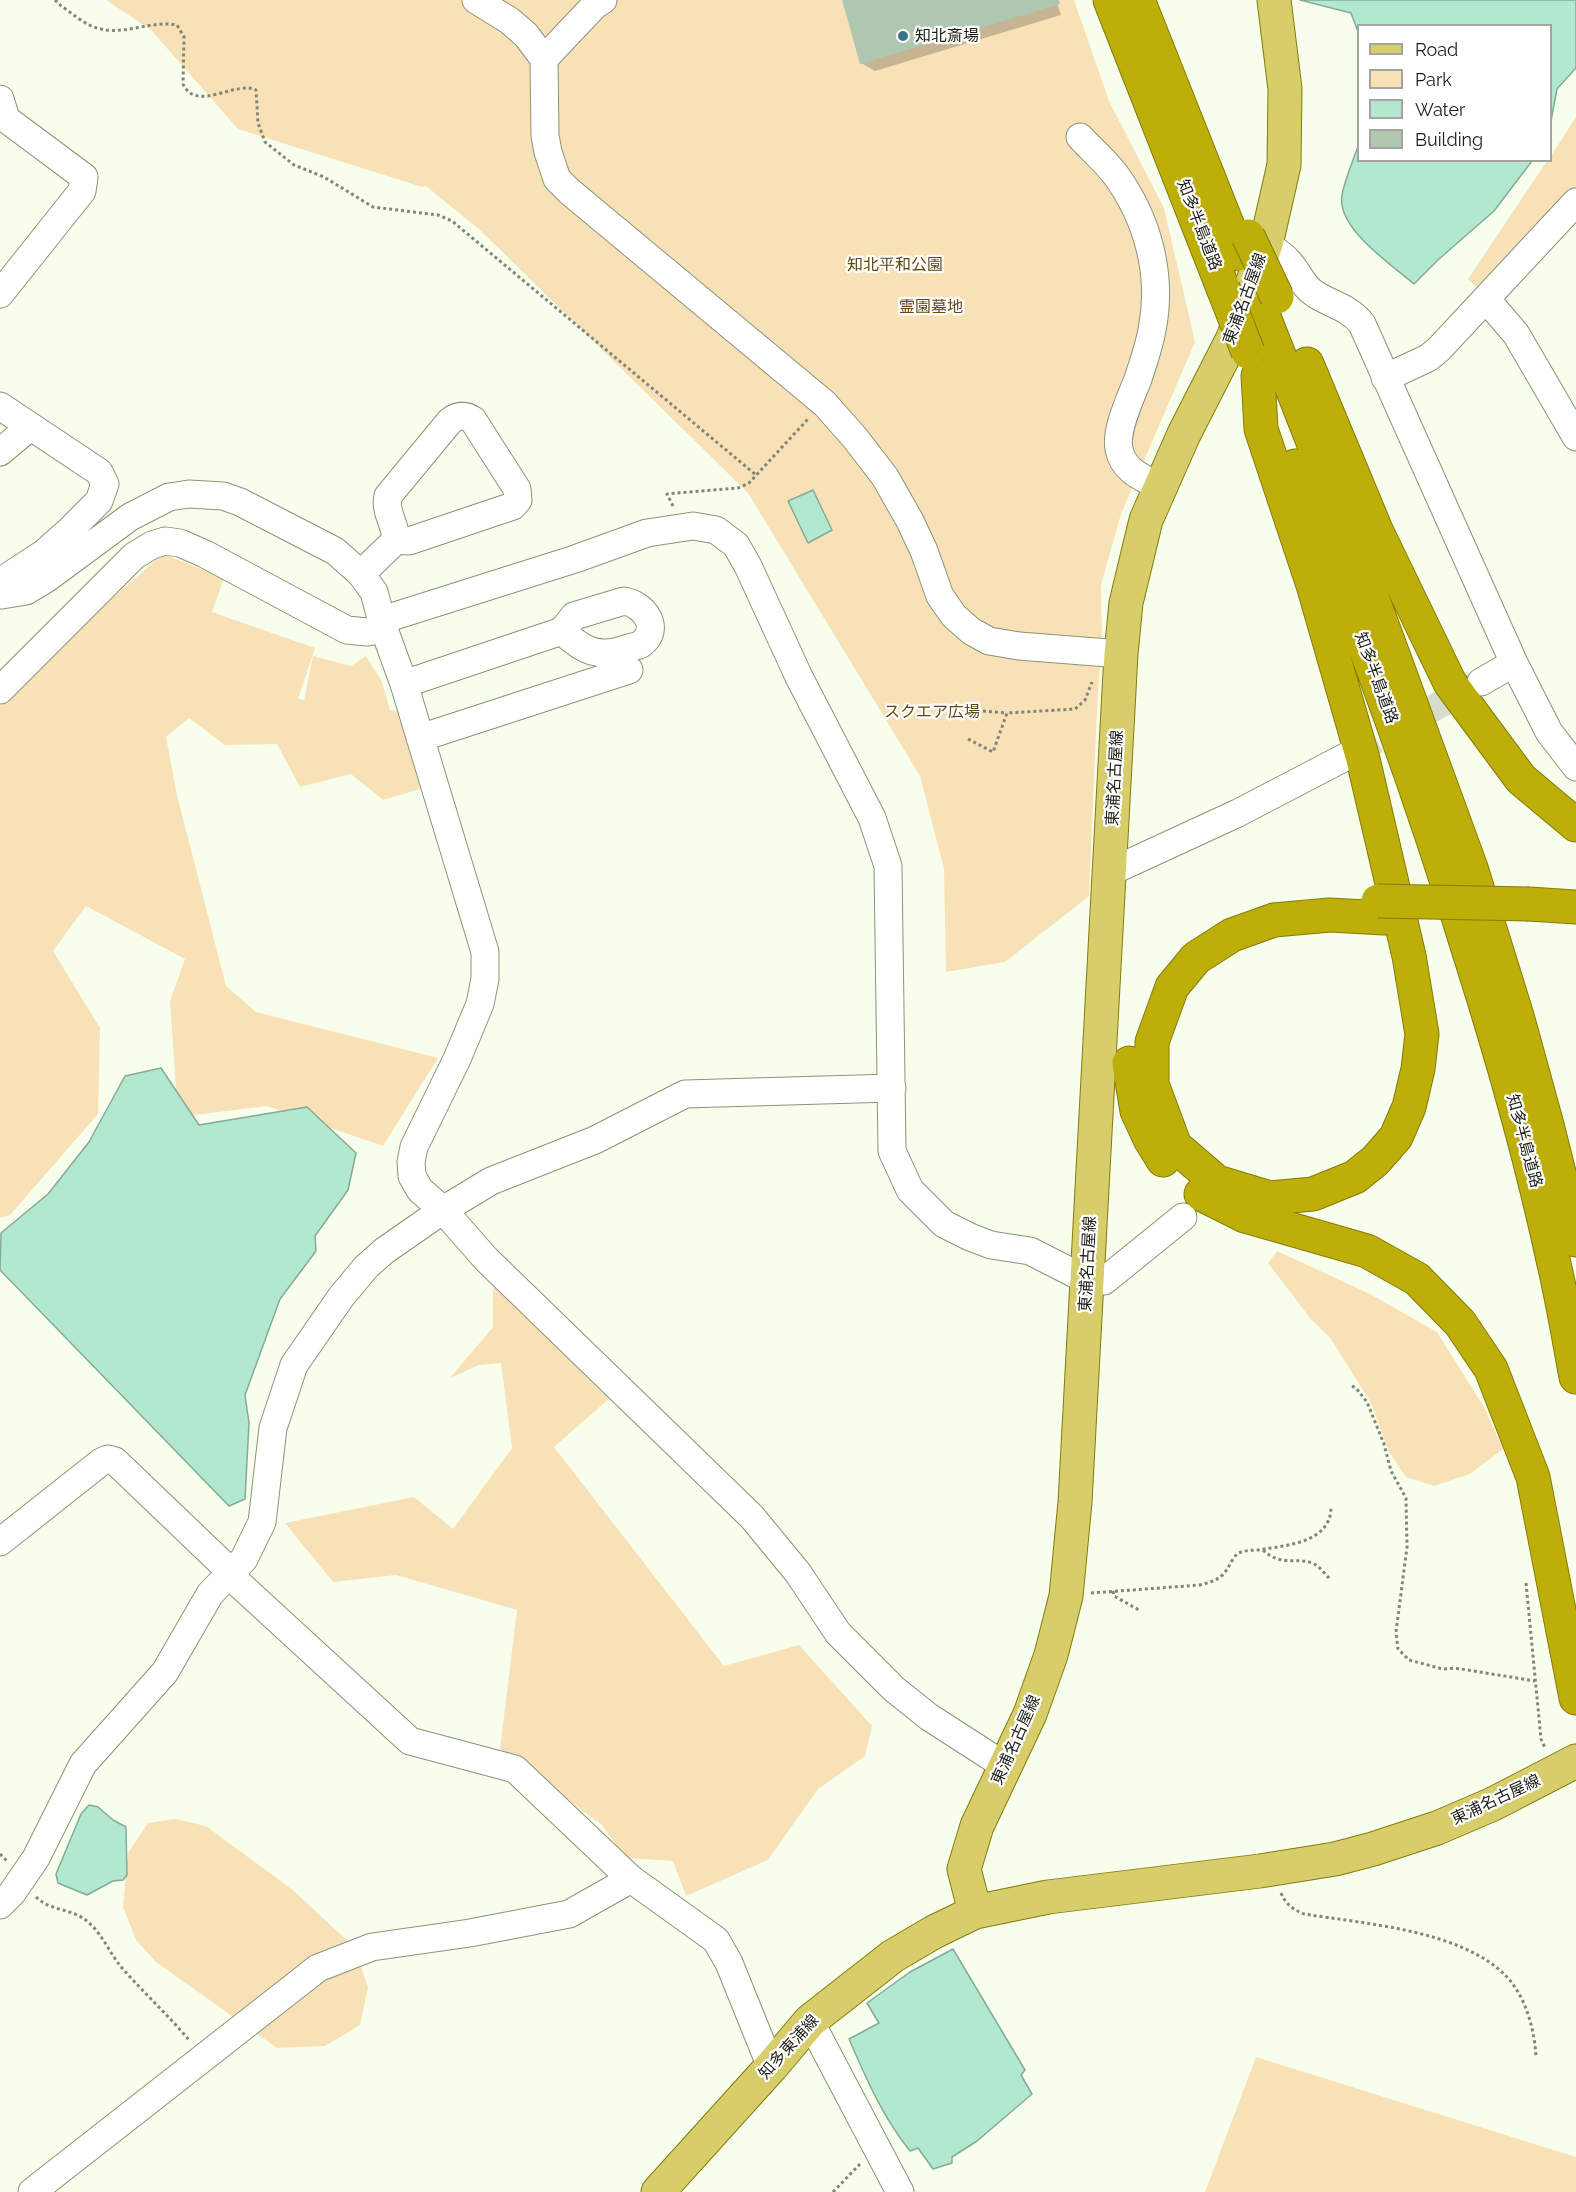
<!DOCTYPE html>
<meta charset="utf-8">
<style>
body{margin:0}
#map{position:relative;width:1576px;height:2192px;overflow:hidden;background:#f7ffec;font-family:Raleway,sans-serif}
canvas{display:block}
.legend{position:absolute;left:1357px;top:24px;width:195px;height:138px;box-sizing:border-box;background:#fff;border:2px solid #a4a5a1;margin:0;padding:8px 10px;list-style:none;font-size:18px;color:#1b1f14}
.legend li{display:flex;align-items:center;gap:12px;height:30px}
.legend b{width:30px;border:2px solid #a4a5a1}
</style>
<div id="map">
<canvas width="1576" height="2192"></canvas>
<ul class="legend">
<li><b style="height:8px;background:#d7ce6b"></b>Road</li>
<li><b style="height:16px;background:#f9e1b7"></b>Park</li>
<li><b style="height:16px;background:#b2e7d0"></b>Water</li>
<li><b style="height:16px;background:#afc7b0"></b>Building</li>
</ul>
</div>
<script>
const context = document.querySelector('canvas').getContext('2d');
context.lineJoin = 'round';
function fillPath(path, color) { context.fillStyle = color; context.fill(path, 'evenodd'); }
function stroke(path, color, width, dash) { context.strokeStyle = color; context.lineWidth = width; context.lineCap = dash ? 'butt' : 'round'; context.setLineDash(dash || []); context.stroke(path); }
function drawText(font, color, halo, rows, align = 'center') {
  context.font = font + ' Raleway,"Noto Sans JP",sans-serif'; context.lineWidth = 4.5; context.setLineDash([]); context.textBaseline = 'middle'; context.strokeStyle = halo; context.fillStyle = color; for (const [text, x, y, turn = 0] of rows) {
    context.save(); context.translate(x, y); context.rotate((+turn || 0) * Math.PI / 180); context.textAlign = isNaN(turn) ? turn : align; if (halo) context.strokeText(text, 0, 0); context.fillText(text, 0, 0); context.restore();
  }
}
fillPath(new Path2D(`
 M106 0H1074L1109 101 1164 208 1195 342 1121 514 1101 585 1102 639 1097 710 1089 896 1005 962 946 972 944 869 920 776 748 493 481 231 426 186 422 187 238 129 151 30Z
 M1576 117V189L1481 292 1468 279 1547 161 1550 160 1551 156Z
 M163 554 224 578 212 612 315 648 298 699 304 700 313 656 351 666 366 656 382 682 390 710 400 711 420 789 383 800 351 774 300 787 277 744 225 745 189 718 166 737 177 795 226 986 256 1012 438 1058 383 1146 267 1106 178 1117 170 1001 185 959 86 906 53 951 100 1028 98 1114 10 1215 0 1218V706L87 620Z
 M1277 1251 1370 1294 1437 1332 1485 1409 1503 1449 1470 1474 1434 1486 1406 1477 1389 1452 1371 1403 1331 1339 1310 1318 1268 1263Z
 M502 1278 611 1397 554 1447 724 1666 799 1645 872 1726 865 1756 818 1789 768 1860 686 1896 673 1861 625 1858 602 1825 500 1749 517 1610 396 1575 333 1582 285 1523 414 1497 453 1529 512 1448 501 1363 479 1365 450 1378 493 1327V1289Z
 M175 1819 206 1826 294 1891 354 1947 368 1987 360 2025 325 2046 277 2048 156 1962 136 1940 123 1907 128 1853 148 1823Z
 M1256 2057 1576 2157V2192H1205Z`), '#f9e1b7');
const water = new Path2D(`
 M1300 0H1576V68L1557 89 1551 121 1550 26H1358V32L1351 13Z
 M1358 146V160L1532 161 1494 211 1439 259 1414 284C1392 265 1336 228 1342 195 1345 179 1353 161 1358 146Z
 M813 490 832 530 808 543 788 501Z
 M161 1068 199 1125 307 1107 356 1153 348 1190 315 1236 316 1251 280 1299 245 1395 249 1423 245 1499 229 1506 0 1270 1 1233 48 1194 89 1142 125 1076Z
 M89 1805 98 1807 113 1820 126 1827 127 1875 123 1880 113 1881 87 1895 58 1883 56 1874 81 1814Z
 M953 1949 1025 2070 1021 2075 1032 2094 977 2141 952 2157V2163L933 2169 918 2148 910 2151C882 2116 867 2080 849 2039L879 2023 867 2003 910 1972Z`);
fillPath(water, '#b2e7d0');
stroke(water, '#85ab98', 1.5);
fillPath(new Path2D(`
 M843 0H1056L1061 15 875 71 861 63Z`), '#0003');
fillPath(new Path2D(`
 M842 0H1059L1060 4 860 64Z`), '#afc7b0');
stroke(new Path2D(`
 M1353 753 1475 685`), '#d6ddcc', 27, [27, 14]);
const minor = new Path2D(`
 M476 0 510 21 526 35 544 59 545 136 548 152 557 179 569 191 825 404 855 438 885 477 910 521 924 551 940 596 954 616 971 631 989 641 1019 646 1121 654
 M544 59 595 5 603 0
 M0 99 6 119 84 177 82 191 0 294
 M1080 137C1091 149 1105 161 1115 174 1148 219 1163 275 1152 330 1149 347 1143 363 1138 379 1131 397 1115 430 1119 449 1123 471 1143 478 1161 487
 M1266 244C1273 249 1282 254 1288 261 1298 271 1302 286 1315 294 1332 305 1349 307 1362 324L1514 663 1549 732 1576 767
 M1486 299 1516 334 1576 437
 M1385 378 1428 358 1439 349 1576 202
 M0 406 99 472 105 484 99 501 70 530 44 553 0 582
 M0 452 30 427
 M361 574 396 540 409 541 513 506 518 500 517 489 473 420C464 414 458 415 450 421L388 496C384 512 396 524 396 540
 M0 593 2 595 26 591 46 579 130 517 169 497 189 494 223 496 240 502 335 551 361 574 374 592 384 629 404 684 485 952V979L480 1004 457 1059 414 1147 411 1162 412 1176 420 1190 443 1210 486 1259 752 1517 798 1573 838 1633 894 1689 929 1717 1005 1766
 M382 620 575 559 647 533 693 526 716 530 736 545 748 566 799 677 872 818 888 866 892 1151 910 1190 944 1224 970 1237 991 1245 1030 1251 1087 1280 1104 1281 1183 1217
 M1481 682 1514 663
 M404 684 562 631 574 616 624 601C644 604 662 629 641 644 638 646 632 647 628 648 599 659 583 651 562 631
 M0 690 134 556 152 545 165 541 180 543 205 554 347 630 367 632 384 629
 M420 738 629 670
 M1110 872 1238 813 1353 753
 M0 1542 101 1462 108 1459 115 1461 232 1573 239 1584 410 1741 515 1769 631 1879 716 1940 729 1963 771 2067
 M0 1905 12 1893 36 1858 83 1764 165 1672 210 1594 244 1559 262 1522 273 1428 294 1365 341 1297 366 1267 384 1251 443 1210 491 1181 595 1140 685 1094 892 1088
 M810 2021 900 2192
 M32 2192 318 1968 372 1947 470 1933 569 1914 631 1879`);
const major = new Path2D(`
 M975 1912 964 1869 977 1826 1030 1714 1051 1655 1066 1596 1075 1502 1121 654 1126 603 1146 520 1184 434 1233 338 1266 244 1284 165 1285 89 1274 0
 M658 2192 771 2067 810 2021 893 1956 934 1932 975 1912 1048 1897 1260 1871 1335 1859 1373 1849 1437 1828 1493 1804 1576 1761`);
const highway = new Path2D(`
 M1110 0 1223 288
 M1138 0 1239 254
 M1262 312 1343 518 1471 868 1517 1016 1547 1125 1576 1240
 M1307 364 1376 530 1450 683 1521 779 1576 825
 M1258 376 1261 429 1313 585 1363 759 1409 956 1422 1034 1418 1069 1409 1107 1396 1137 1375 1161 1355 1177 1313 1194 1270 1198 1217 1182 1175 1146 1152 1084V1042L1172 987 1196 958 1232 935 1274 920 1330 915 1384 918
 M1295 466C1360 628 1420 792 1471 958 1503 1059 1532 1161 1554 1264 1563 1302 1569 1340 1576 1377
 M1529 904 1576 907
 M1129 1063 1137 1111 1150 1139 1163 1160
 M1201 1194 1245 1216 1367 1251 1417 1279 1460 1323 1491 1369 1533 1477 1576 1698`);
stroke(minor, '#899478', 29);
stroke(major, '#847c0c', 35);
stroke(highway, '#847c0c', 35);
stroke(new Path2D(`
 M55 0 60 5C72 13 87 27 101 29 126 35 152 20 177 25L184 37 183 84C196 113 236 80 256 90L258 123 265 142 294 165 324 177 373 207 438 215 452 221 756 475
 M673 506 667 494 738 488 749 483 808 419
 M971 710 1007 713
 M968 739 993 752 1007 713 1075 709 1085 700 1092 682
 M1352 1386 1356 1388 1367 1402 1384 1444 1391 1471 1406 1498 1407 1547 1396 1632 1398 1649 1409 1660 1443 1669 1455 1668 1535 1681
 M1263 1550C1282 1568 1299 1556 1314 1564 1320 1567 1324 1573 1329 1578
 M1526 1583 1541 1739 1545 1748
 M1113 1591 1114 1596 1139 1610
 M1091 1593 1200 1585C1214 1581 1222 1579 1229 1566 1231 1562 1234 1557 1237 1554 1245 1549 1255 1551 1264 1549 1291 1545 1331 1541 1331 1507
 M0 1854 7 1861
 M1281 1893C1286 1905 1293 1909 1304 1914 1366 1924 1461 1930 1506 1976 1526 1997 1534 2028 1536 2056
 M36 1897C51 1912 74 1908 89 1923 103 1935 110 1954 122 1968 144 1993 168 2015 189 2040
 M833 2192 860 2164`), '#818778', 3, [3, 3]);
stroke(minor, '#fff', 27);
stroke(major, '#d7ce6b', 33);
stroke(highway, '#bdae08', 33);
const highwayBridge = new Path2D(`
 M1248 236 1277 297
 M1223 288 1248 352
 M1378 901 1529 904`);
stroke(highwayBridge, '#847c0c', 35, []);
stroke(highwayBridge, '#bdae08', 33);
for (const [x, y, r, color] of [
 [903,36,6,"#3b738d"]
]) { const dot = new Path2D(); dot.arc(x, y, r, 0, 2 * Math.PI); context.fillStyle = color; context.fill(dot); stroke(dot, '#fff', 2); }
drawText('16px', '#1b1f14', '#fff', [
 ["知北斎場",915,36]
], 'left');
drawText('16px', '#1b1f14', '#fff', [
 ["知多半島道路",1199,225,69],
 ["東浦名古屋線",1245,299,-70],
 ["知多半島道路",1376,678,70],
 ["東浦名古屋線",1115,778,-87],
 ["知多半島道路",1524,1141,75],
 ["東浦名古屋線",1088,1264,-87],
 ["東浦名古屋線",1016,1740,-66],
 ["東浦名古屋線",1496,1800,-25],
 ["知多東浦線",789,2047,-48]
]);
drawText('16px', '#604815', '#fff', [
 ["知北平和公園",895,265],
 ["霊園墓地",931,307],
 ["スクエア広場",932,712]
]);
</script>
